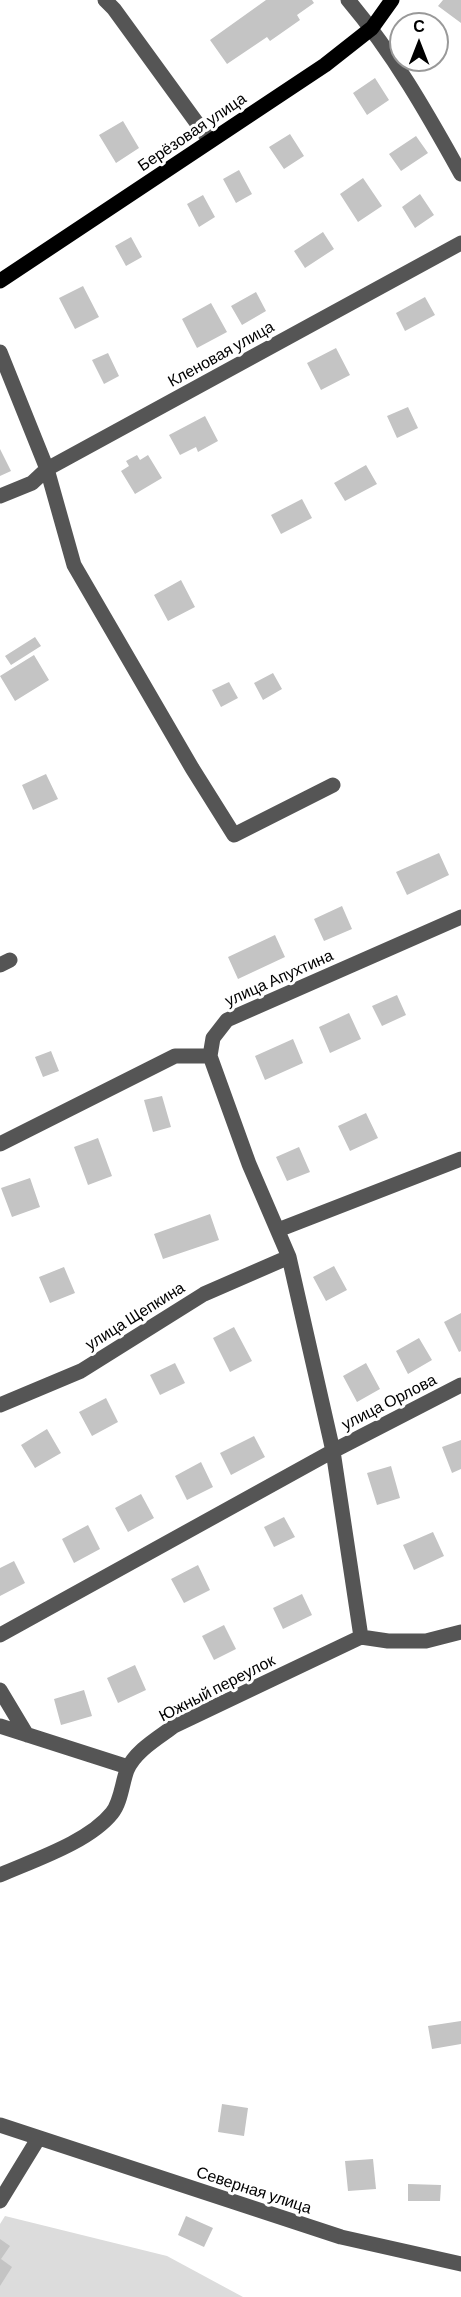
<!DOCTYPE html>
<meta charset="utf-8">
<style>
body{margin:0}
#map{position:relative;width:461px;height:2297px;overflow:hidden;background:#fff;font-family:Barlow,sans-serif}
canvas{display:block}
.north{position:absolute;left:389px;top:12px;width:60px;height:60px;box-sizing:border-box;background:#fff;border:2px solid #999;border-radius:50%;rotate:0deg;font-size:16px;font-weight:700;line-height:24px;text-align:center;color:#000}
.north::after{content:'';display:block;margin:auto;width:21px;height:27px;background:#000;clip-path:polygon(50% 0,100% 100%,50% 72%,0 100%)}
</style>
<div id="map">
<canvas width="461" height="2297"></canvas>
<div class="north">С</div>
</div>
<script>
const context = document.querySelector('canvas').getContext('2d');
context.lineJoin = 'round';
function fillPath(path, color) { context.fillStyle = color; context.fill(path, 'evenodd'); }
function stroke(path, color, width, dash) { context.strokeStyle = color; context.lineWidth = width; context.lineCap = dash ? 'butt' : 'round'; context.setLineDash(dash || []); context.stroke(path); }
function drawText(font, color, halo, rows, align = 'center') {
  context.font = font + ' Barlow,sans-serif'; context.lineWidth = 6; context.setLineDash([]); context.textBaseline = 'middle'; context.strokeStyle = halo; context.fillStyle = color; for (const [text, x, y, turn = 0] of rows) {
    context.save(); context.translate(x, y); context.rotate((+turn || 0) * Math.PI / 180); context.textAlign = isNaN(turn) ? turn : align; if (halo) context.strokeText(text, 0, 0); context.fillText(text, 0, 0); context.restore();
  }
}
fillPath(new Path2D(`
 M5 2216 167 2256 243 2297H0V2224Z`), '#dcdcdc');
fillPath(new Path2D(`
 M266 0H312L314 3 297 15 300 20 270 41 267 37 227 64 210 40Z
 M443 0H461V23L438 6Z
 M375 78 389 100 367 115 353 93Z
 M123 121 139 148 116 163 99 135Z
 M290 134 304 156 284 169 269 147Z
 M416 136 428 153 401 171 389 154Z
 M239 170 252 194 236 203 223 179Z
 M363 178 382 206 358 222 340 194Z
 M420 194 434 215 415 228 402 207Z
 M203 195 215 217 199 227 187 204Z
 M323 232 334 249 305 268 294 251Z
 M131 237 142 257 126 266 115 246Z
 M83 286 99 317 75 329 59 298Z
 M256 292 266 311 242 325 231 306Z
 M425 297 435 315 405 331 396 313Z
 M211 303 227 332 197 348 182 319Z
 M336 348 350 375 321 390 307 363Z
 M108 353 119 376 104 384 92 360Z
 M408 407 418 428 397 438 387 416Z
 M205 416 218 441 198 452 196 447 180 455 169 435Z
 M0 449 11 471 0 476Z
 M137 455 140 460 148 455 162 478 135 494 121 471 129 466 126 461Z
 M366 465 377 484 345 501 334 483Z
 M302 499 312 518 281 534 271 515Z
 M181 580 195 607 168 621 154 595Z
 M35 637 41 646 11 665 5 656Z
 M34 655 49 680 15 701 0 676Z
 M273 673 282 689 263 700 254 683Z
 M229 682 238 698 221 707 212 690Z
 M46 774 58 799 33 810 22 785Z
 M439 853 449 875 407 895 396 872Z
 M342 906 352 929 324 941 314 919Z
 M275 935 285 957 238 979 228 957Z
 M397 995 406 1015 382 1026 372 1006Z
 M349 1013 361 1039 330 1053 319 1027Z
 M293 1039 303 1063 265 1080 255 1056Z
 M51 1051 59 1071 43 1077 35 1057Z
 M162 1096 171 1127 153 1132 144 1100Z
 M366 1113 378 1138 350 1151 338 1126Z
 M98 1138 112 1176 88 1185 74 1147Z
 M299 1147 310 1172 287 1181 276 1157Z
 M30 1178 40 1207 12 1217 1 1188Z
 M210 1214 219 1240 163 1259 154 1234Z
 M334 1266 347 1290 326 1301 313 1277Z
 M64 1267 75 1293 50 1303 39 1277Z
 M461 1313V1351L459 1352 444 1322Z
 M234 1327 252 1361 230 1372 213 1338Z
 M419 1338 432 1360 408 1374 396 1351Z
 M175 1363 185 1383 160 1395 150 1375Z
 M366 1363 380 1389 357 1402 343 1376Z
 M106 1398 118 1422 92 1436 79 1412Z
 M47 1429 61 1453 35 1468 21 1445Z
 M254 1436 265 1457 231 1475 220 1453Z
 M461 1440V1469L452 1473 442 1447Z
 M201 1462 213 1487 187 1500 175 1476Z
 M391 1466 400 1498 377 1505 367 1473Z
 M141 1494 154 1518 128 1532 115 1508Z
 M284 1517 295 1537 274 1547 264 1527Z
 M88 1525 100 1549 74 1563 62 1539Z
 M433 1532 444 1556 414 1570 403 1545Z
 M14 1561 25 1583 0 1596V1568Z
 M198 1565 210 1590 184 1603 171 1579Z
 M302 1594 312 1615 283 1629 273 1608Z
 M224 1625 236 1649 214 1660 202 1636Z
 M135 1665 146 1690 118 1703 107 1678Z
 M84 1690 92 1716 61 1725 54 1699Z
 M461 2021V2044L432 2049 428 2026Z
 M222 2104 248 2108 244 2136 218 2132Z
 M373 2159 376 2189 348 2191 345 2161Z
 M408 2184 441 2185 440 2201H408Z
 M186 2216 213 2228 204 2247 178 2235Z
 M0 2239 10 2246 1 2259 12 2267 0 2286Z`), '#c4c4c4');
stroke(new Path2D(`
 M105 0 114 9 210 141
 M348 0C393 53 427 113 461 174
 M0 352 47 469 74 565 192 768 234 835 333 785
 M0 496 32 483 47 469 461 243
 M0 965 10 960
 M210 1056 249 1164 289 1257 333 1451 361 1637
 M210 1056 213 1038 227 1020 461 917
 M0 1144 175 1056H210
 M278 1230 461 1159
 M0 1405 81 1371 204 1294 289 1257
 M0 1635 333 1451 461 1385
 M361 1637 388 1641H426L461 1632
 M0 1690 27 1735
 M0 1726 128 1767
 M0 1875C34 1860 89 1842 112 1813 121 1802 122 1783 127 1770 135 1751 158 1738 174 1726L361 1637
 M0 2125 341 2237 461 2264
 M0 2201 38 2139`), '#555', 15);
stroke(new Path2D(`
 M0 281 325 65 372 28 392 0`), '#000', 15);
drawText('16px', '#000', '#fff', [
 ["Берёзовая улица",192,132,-34],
 ["Кленовая улица",221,354,-29],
 ["улица Апухтина",279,978,-24],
 ["улица Щепкина",135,1316,-32],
 ["улица Орлова",389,1402,-27],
 ["Южный переулок",217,1688,-27],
 ["Северная улица",254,2190,18]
]);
</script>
